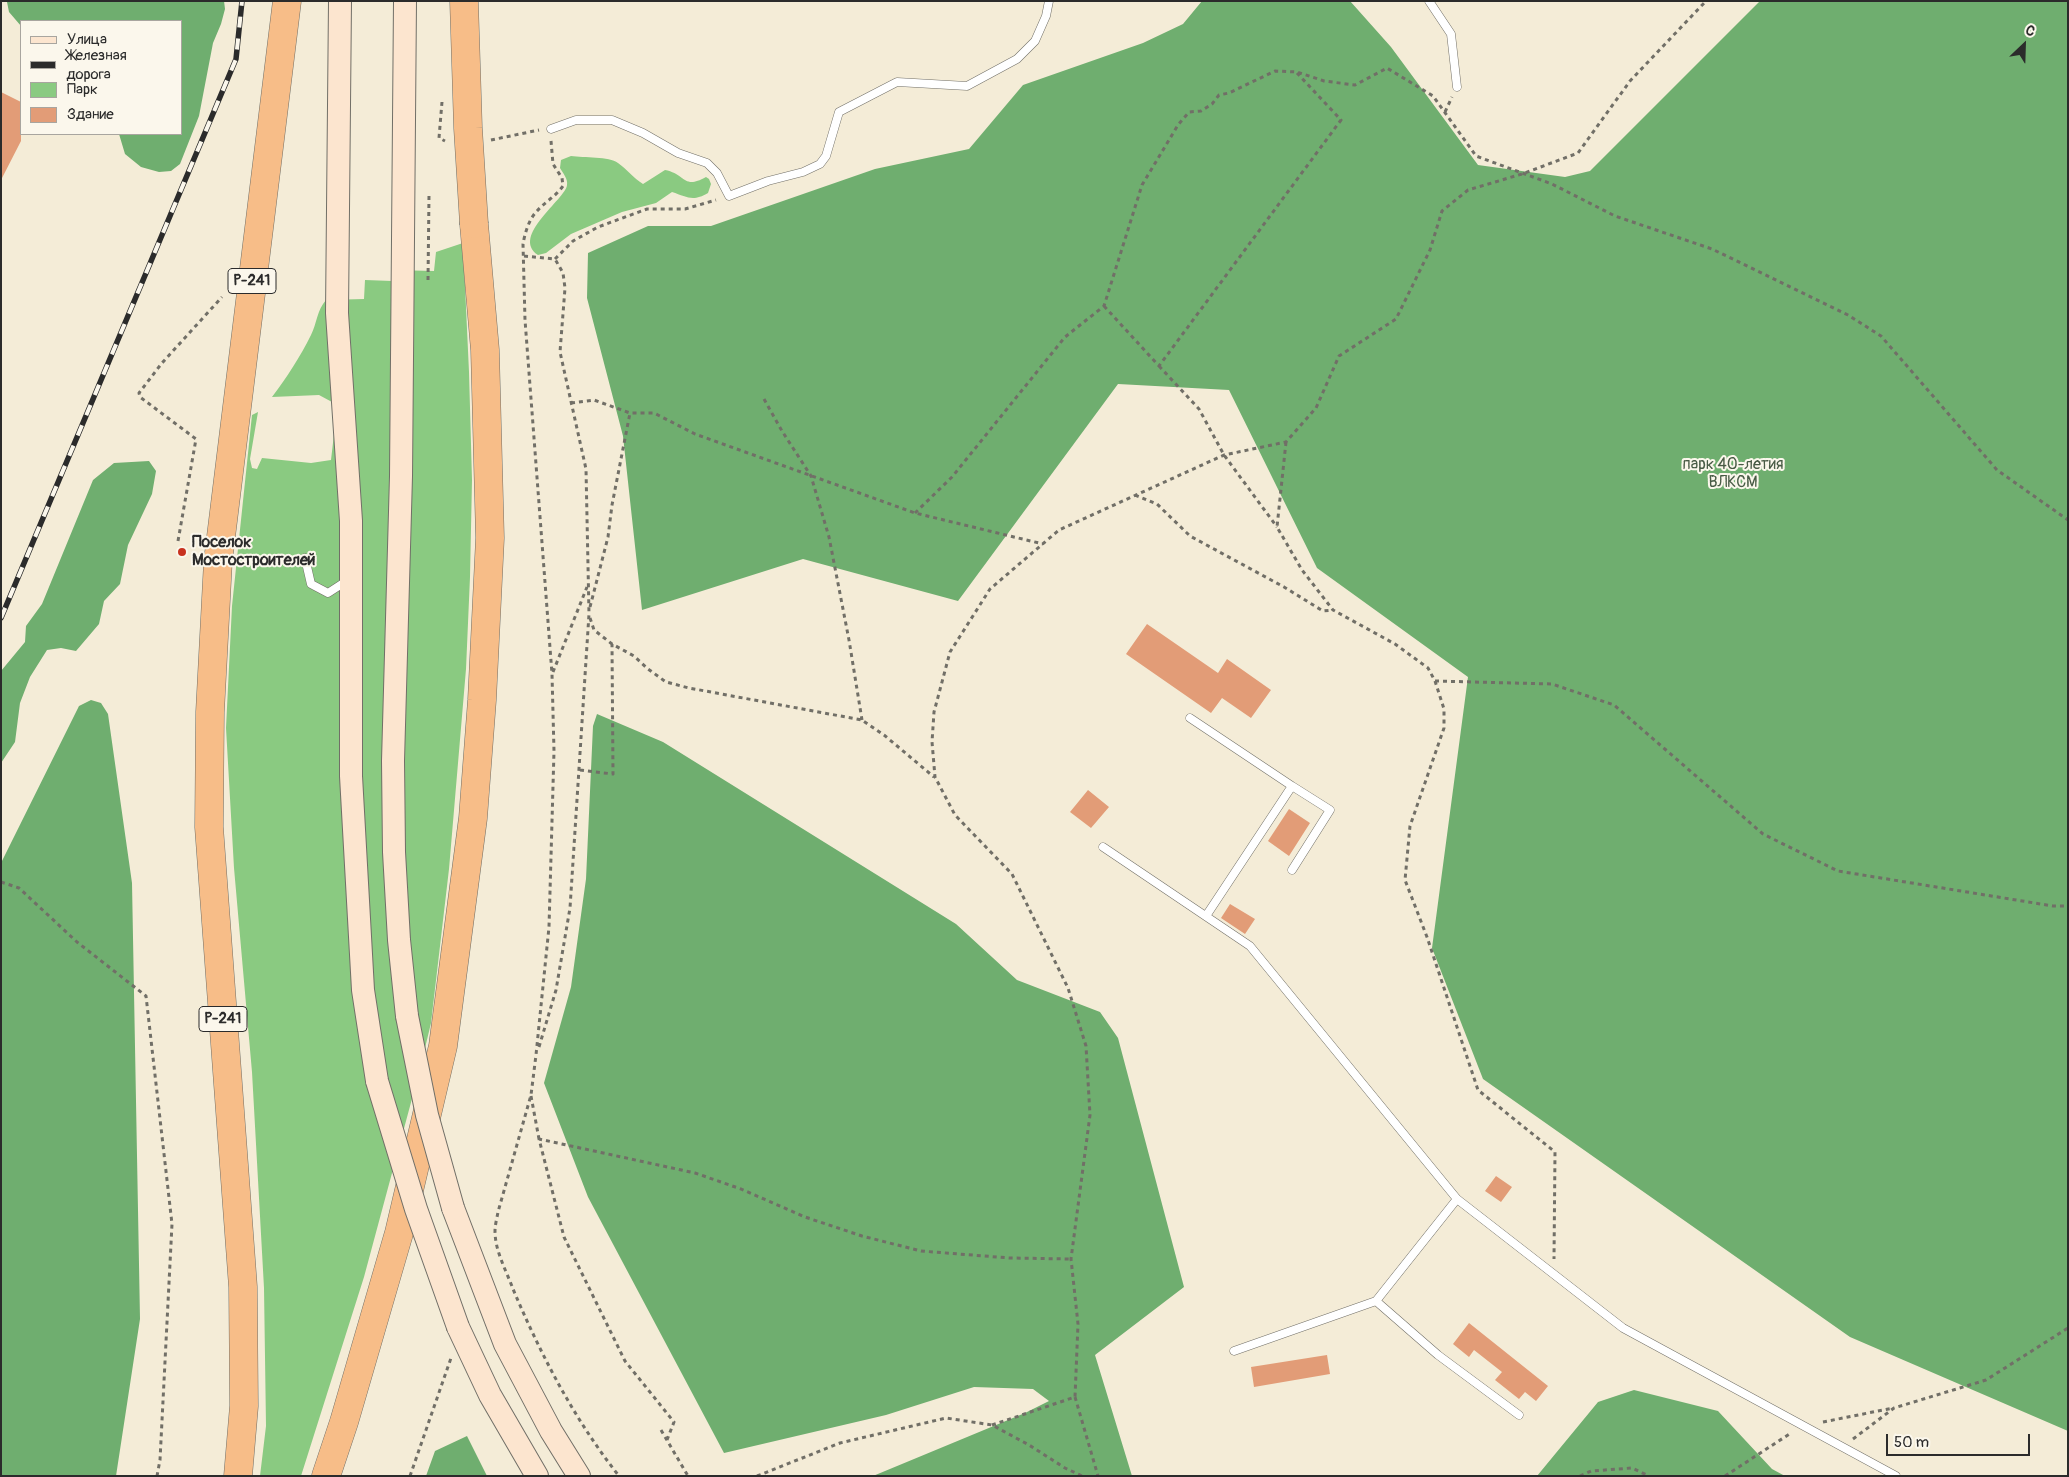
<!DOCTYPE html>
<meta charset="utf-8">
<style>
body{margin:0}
#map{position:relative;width:2069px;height:1477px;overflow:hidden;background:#f4ecd7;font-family:Pangolin,sans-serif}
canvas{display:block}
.frame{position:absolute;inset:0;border:2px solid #2b2b2b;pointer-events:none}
.legend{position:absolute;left:20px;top:20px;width:162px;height:115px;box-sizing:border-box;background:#fbf7ec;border:1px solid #a8a59f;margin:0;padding:6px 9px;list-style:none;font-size:15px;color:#2b2b2b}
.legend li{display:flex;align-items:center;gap:10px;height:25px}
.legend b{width:25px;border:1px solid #a8a59f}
.north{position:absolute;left:1999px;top:20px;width:50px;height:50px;-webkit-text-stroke:4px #fbf7ec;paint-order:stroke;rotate:24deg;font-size:14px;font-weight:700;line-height:20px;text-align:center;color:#2b2b2b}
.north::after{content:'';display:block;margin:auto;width:18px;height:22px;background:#2b2b2b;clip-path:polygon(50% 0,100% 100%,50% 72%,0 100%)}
.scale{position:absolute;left:1886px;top:1434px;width:144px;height:22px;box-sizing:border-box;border:2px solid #2b2b2b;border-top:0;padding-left:6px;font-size:15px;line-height:18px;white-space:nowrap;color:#2b2b2b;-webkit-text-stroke:4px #fbf7ec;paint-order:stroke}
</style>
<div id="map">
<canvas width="2069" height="1477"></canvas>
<div class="frame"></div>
<ul class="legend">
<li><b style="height:6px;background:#fce5cf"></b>Улица</li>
<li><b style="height:6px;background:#2b2b2b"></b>Железная дорога</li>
<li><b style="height:14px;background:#8aca81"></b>Парк</li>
<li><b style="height:14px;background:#e29c77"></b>Здание</li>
</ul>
<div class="north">С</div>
<div class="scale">50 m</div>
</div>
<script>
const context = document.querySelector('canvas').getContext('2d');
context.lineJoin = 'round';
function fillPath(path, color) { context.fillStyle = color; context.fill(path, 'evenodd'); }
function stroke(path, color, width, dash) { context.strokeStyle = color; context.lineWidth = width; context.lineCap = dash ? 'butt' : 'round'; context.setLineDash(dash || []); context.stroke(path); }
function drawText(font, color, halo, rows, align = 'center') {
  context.font = font + ' Pangolin,sans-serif'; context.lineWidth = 4; context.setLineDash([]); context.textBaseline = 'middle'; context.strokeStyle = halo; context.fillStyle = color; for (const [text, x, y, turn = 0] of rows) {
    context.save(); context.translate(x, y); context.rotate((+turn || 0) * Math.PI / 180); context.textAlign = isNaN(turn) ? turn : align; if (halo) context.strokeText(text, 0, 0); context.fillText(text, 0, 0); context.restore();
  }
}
fillPath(new Path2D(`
 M571 156C584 158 609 156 618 163 627 169 633 178 643 184L665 170C686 174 683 190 706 177L709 179 711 184 708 193C693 202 687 197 672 192L656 203 622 212 571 234 546 253 538 255C510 236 566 199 567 185 568 179 563 173 560 168L561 160Z
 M463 243 469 372 472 480 470 577 466 669 449 869 431 1023 420 1069 364 1277 301 1476H260L266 1426 264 1288 252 1072 234 868 226 728 232 606 252 415 258 412 250 459 252 468 257 469 262 458 311 463 331 460 336 417 332 402 319 395 272 397C287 377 300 357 311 335 317 323 317 310 326 300L364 299 365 280 392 281 393 270 434 271 436 252Z`), '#8aca81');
fillPath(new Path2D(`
 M224 1 225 9 221 24 213 43 199 116 180 164 171 171 159 172 141 167 125 154 119 134H181V21H21V26L9 12 7 2Z
 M1202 1H1350L1391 47 1478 165 1565 177 1590 171 1760 1H2068V1431L1850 1337 1483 1079 1432 948 1468 677 1317 568 1229 390 1118 384 958 601 803 559 642 610 623 436 587 298 588 253 648 226H711L875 169 969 149 1023 85 1143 43 1183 24Z
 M149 461 156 471 152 494 128 545 120 584 104 601 99 624 76 651 61 648 47 650 30 677 20 703 15 742 1 763V671L25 642 26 626 42 604 93 480 114 463Z
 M91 700 101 703 108 714 132 883 140 1319 116 1476H1V863L79 706Z
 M597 714 663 742 956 924 1017 980 1100 1012 1118 1038 1184 1287 1095 1355 1132 1476H873L1025 1413 1049 1401 1033 1389 974 1387 886 1415 724 1453 588 1197 544 1083 571 987 586 879 593 726Z
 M1634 1390 1718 1411 1772 1469 1785 1476H1537L1598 1402Z
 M467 1436 487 1476H426L435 1451Z`), '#6fae6f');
fillPath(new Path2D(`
 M1 92 21 102V141L1 180Z
 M1147 624 1218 673 1227 659 1271 690 1251 718 1222 698 1211 713 1126 654Z
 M1088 790 1109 807 1091 828 1070 812Z
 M1289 809 1310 823 1289 856 1268 841Z
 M1230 904 1255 919 1245 934 1221 918Z
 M1496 1176 1512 1187 1501 1202 1485 1191Z
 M1469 1323 1548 1386 1536 1401 1525 1392 1519 1399 1495 1380 1502 1372 1474 1350 1469 1357 1453 1344Z
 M1327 1355 1330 1374 1254 1387 1251 1367Z`), '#e29c77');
const service = new Path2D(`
 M1429 1 1451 34 1457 87
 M551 129 576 120H612L643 133 678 153 707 163 717 173 729 196 768 181 803 172 820 164 826 156 839 112 897 82 967 86 1017 59 1035 41 1046 16 1049 1
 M305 558 311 584 328 593 348 580
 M1190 718 1292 786 1206 916
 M1292 786 1330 810 1292 870
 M1103 847 1250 946 1457 1199 1623 1328 1896 1476
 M1376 1301 1438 1355 1519 1415
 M1234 1351 1376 1301 1457 1199`);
const secondary = new Path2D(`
 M340 1 337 313 351 521V776L363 990 377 1081
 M405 1 401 476 393 761 394 852 399 940 407 1016
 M453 1208 505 1344 551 1431 579 1476
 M458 1327 490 1395 537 1476`);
const trunk = new Path2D(`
 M238 1476 244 1406 243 1287 209 827 210 712 218 561 287 1
 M326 1476 344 1422 399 1233 443 1046 473 818 482 700 490 538 485 350 474 224`);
stroke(service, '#716f67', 9);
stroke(secondary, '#716f67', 24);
stroke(trunk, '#716f67', 29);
stroke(new Path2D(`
 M442 102 439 138 445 141
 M1445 112 1452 97
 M491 140 539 130
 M551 141 553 164 562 178 563 186C556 196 545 202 537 211 529 219 525 233 523 244L525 320 552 674 554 751 549 927 536 1055 531 1095 498 1212C497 1218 495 1225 495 1231 495 1251 506 1270 513 1289 541 1355 574 1419 619 1476
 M524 256 555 259
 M555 259 573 241 598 227 647 209H685L716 200
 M428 280 429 195
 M1104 306 1159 366 1341 120 1297 73
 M1159 366 1199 409 1224 455 1277 527
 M764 399 782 431 811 476 829 537 849 640 862 720
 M571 403 594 400 630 413H654L695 434 915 513 1043 544
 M1286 442 1277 527 1302 570 1333 610 1395 644 1428 668 1435 681 1444 709V728L1410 826 1405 880 1427 937 1478 1090 1555 1152 1554 1259
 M1135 495 1157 504 1190 536 1284 587 1323 611 1333 610
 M915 513 952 477 1065 337 1104 306 1142 185 1178 125 1189 112 1201 111 1212 104 1219 95 1229 93 1275 71 1297 72 1324 81 1355 85 1387 68 1433 96 1476 156 1552 184 1615 216 1712 249 1848 315 1881 336 1997 470 2068 520
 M178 541 196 439 140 397 139 393 162 363 222 297
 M590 607 608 537 612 505 630 413
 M590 618 594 630 612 644 634 656 648 669 666 682 689 688 862 720 884 735 934 777
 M553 672 587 587
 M1435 681 1552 684 1614 705 1763 834 1838 871 2053 906H2068
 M580 770 613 774 612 644
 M1 882 19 888 77 942 146 996 172 1224 160 1460 157 1476
 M539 1047 556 990 570 908 589 614 586 469 560 352 565 288 563 273 555 259
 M531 1096 539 1139
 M1075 1397 1098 1476
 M1823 1422 1893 1408
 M992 1425 1075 1397 1078 1324 1071 1259 1090 1115 1086 1046 1068 988 1012 874 955 815 935 777 932 742 934 712 950 652 990 589 1059 530 1224 455 1286 442 1316 408 1339 356 1396 319 1430 250 1442 211 1468 190 1522 174 1578 153 1630 81 1706 1
 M661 1430 688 1476
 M1853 1439 1894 1408 1986 1380 2068 1328
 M667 1440 674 1422 625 1361 564 1237 539 1139 695 1173 741 1189 805 1217 862 1236 921 1251 1010 1258 1071 1259
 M410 1476 451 1358
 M757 1476 840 1443 946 1418 992 1425 1029 1445 1065 1468 1082 1476
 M1580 1476 1591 1471 1632 1468 1649 1476
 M1725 1476 1791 1433`), '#716f67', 3, [4, 4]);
stroke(service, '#fff', 8);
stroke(secondary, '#fce5cf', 22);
stroke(trunk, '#f7bd88', 28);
const rail = new Path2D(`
 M1 618 236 59 242 1`);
stroke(rail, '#2b2b2b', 5.5);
stroke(rail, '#fbf7ec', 4, [11]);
const secondaryBridge = new Path2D(`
 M407 1016 427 1115 453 1208
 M377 1081 416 1209 458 1327`);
const trunkBridge = new Path2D(`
 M464 1 468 128 474 224`);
stroke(secondaryBridge, '#716f67', 24, []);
stroke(trunkBridge, '#716f67', 29, []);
stroke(secondaryBridge, '#fce5cf', 22);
stroke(trunkBridge, '#f7bd88', 28);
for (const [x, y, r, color] of [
 [182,552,5,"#c8321e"]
]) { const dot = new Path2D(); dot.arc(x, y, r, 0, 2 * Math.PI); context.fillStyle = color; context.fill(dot); stroke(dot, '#fbf7ec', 2); }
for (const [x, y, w] of [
 [252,281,48],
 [223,1019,48]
]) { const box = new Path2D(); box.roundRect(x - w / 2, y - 12.5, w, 25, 4); context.fillStyle = '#fbf7ec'; context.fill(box); stroke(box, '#2b2b2b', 1); }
drawText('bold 15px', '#2b2b2b', null, [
 ["Р-241",252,281],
 ["Р-241",223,1019]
]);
drawText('16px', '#485b45', '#fbf7ec', [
 ["парк 40-летия",1733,465],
 ["ВЛКСМ",1733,483]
]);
drawText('bold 16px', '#2b2b2b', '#fbf7ec', [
 ["Поселок",192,543],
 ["Мостостроителей",192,561]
], 'left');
</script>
